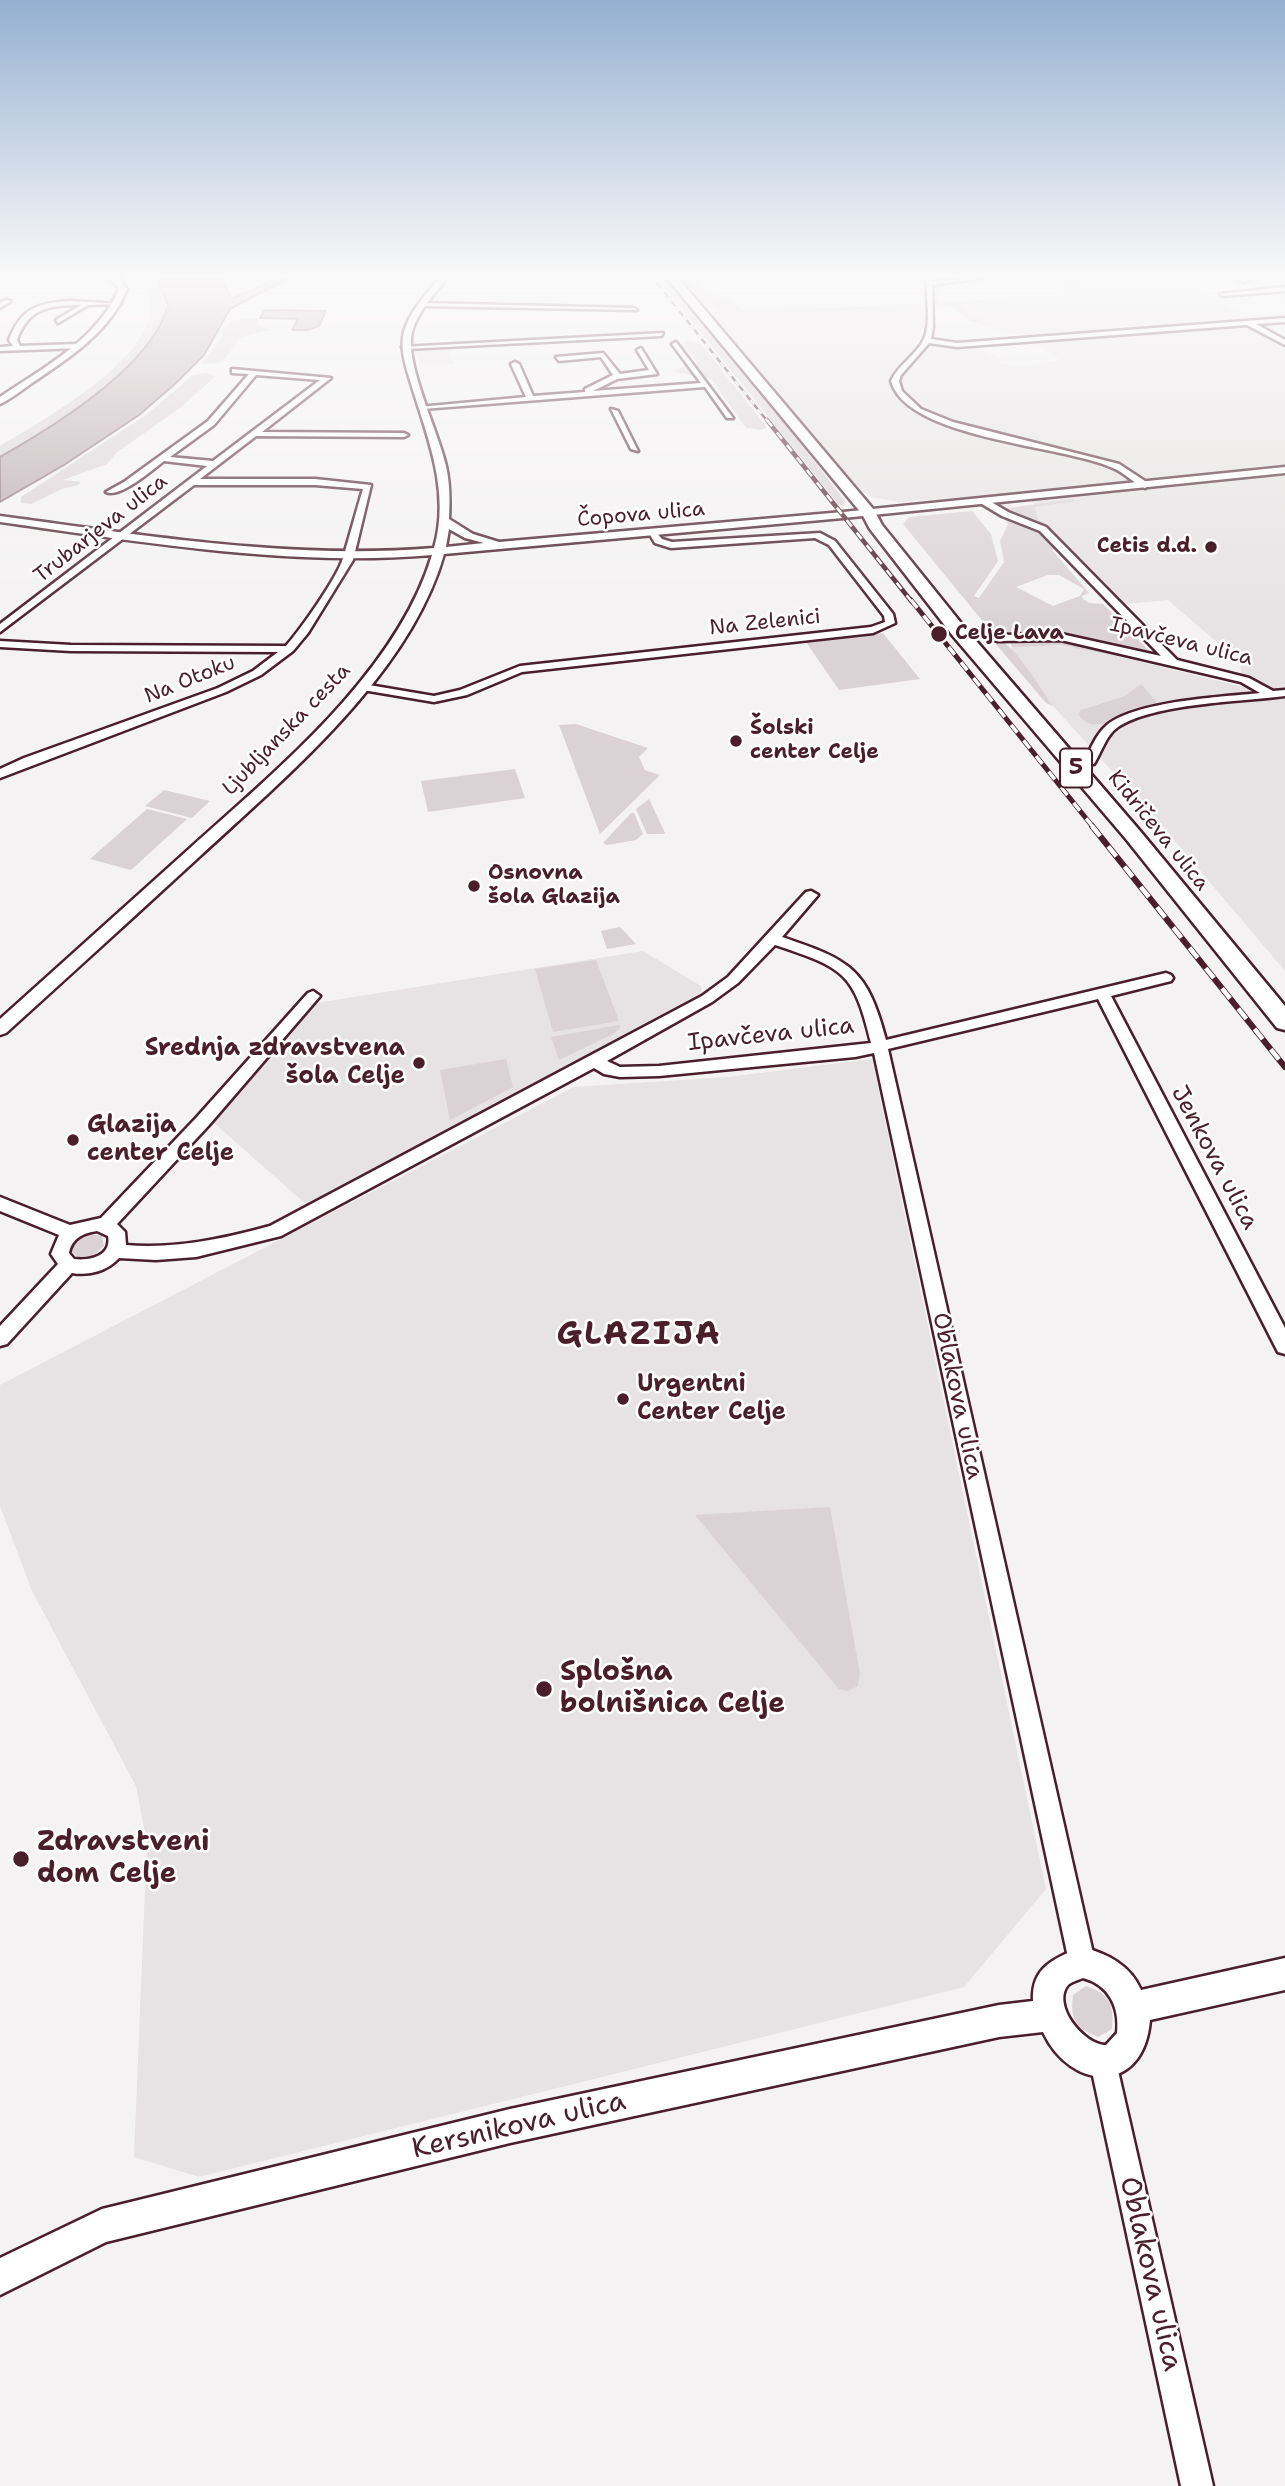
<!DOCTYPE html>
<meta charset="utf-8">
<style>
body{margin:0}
canvas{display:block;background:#f4f2f2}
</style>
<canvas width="1285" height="2486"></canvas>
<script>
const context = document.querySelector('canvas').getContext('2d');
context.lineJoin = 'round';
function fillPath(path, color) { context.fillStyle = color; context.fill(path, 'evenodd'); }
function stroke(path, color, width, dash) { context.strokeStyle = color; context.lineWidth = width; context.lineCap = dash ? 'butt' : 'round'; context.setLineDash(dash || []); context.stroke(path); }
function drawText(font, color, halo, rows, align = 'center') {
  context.font = font + ' "Shantell Sans",sans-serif'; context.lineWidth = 5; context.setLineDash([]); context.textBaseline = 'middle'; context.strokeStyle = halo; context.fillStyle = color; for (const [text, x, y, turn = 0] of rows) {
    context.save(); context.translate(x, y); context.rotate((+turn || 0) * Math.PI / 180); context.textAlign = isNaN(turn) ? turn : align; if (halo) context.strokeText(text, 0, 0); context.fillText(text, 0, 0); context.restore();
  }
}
fillPath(new Path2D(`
 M1174 278 1256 320 1238 322 1285 348V971L1163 827 1053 706 1011 649 1012 647 1035 644 1088 649 1243 687 1240 662 1168 600 1125 604 1038 518 1034 504 1021 493 899 502 871 497 859 488 706 311 787 314 925 303 923 326 917 344 982 345 983 351 996 355 1001 364 1029 366 1060 360 1033 342 990 327 960 304 1066 296 1056 288Z
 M448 347 454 364 420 366 415 349Z
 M643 951 701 986 702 992 308 1206 213 1122 316 1003Z
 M872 1059 1046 1889 964 1987 199 2177 134 2157 147 1843 136 1786 32 1591 0 1506V1385L574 1087 728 1077Z`), '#e7e2e3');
fillPath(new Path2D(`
 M142 278H156L168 305C154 366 52 428 0 457V446C41 422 148 361 151 309 152 297 148 288 142 278Z
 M657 278H667L756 386 845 501 844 506 839 505Z
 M680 278H692L702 288H708L718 298 730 299 742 310 901 306 787 314 722 311C708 309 689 290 680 278Z
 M1052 278H1167L1059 288 1064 286Z
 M962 282 937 286 939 303 1067 296 961 304 990 327 970 321 951 306 935 307 933 286Z
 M248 318 259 320 257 325 270 330 241 337 223 362 211 364 202 363 221 339 223 327 235 320Z
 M688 341 701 344 767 427 761 430 746 428 711 379 670 371 698 364 682 344Z
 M208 373 216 376 180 408 116 453 107 464 63 480 81 482 78 485 62 489 31 504 21 503V497L146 415 193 375Z
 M1073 499 1075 501 1073 502 1035 507 1038 518 1044 524 1035 525 1058 546 1052 550 1089 593 1082 596 1083 599 1089 603 1103 604 1152 654C1122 646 1092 637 1061 633 1036 630 1007 639 985 624L903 524 909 517 972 511 991 534 998 561 974 596 979 598 1004 562 1000 541 1008 524 1005 520 1010 517 1001 509ZM1048 575H1059L1084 589 1080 596 1053 606 1016 587Z
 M883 633 920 679 839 690 806 642Z
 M997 639C1015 644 1041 690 1053 706L1046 703 994 642Z
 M1010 640H1064L1141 660 1059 645 1012 647Z
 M1141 684 1158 704C1149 706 1138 706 1129 710 1113 718 1093 736 1078 714L1081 710 1125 696Z
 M576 724 648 748 639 757 645 770 660 775 600 834 559 725Z
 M515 769 525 798 428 812 421 781Z
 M164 790 210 801 192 818 145 806Z
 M649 799 665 833 663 834H647L636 809Z
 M147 809 187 819 131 870 90 859Z
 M631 813H634L643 834 636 840 607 845 603 843Z
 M620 927 636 944 607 949 601 931Z
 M596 960 619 1021 553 1032 535 969Z
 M619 1025 620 1028 613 1034 559 1060 551 1037Z
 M506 1059 513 1087 450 1120 440 1070Z
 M87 1234 102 1236 104 1246 93 1256 78 1257 72 1252 73 1243Z
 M830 1507 860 1674 858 1686 848 1691 839 1689 695 1515Z
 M1086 1986C1110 1995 1114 2003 1112 2029L1098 2037C1075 2028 1070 2019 1073 1995Z`), '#dbd2d5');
const water = new Path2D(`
 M157 278H223L231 299 279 278H289L230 309 204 355 176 383 139 415 64 465 0 502V457C53 427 152 367 168 305Z
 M265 310 326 311 319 326 307 330H292L298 319 260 318Z`);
fillPath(water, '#baa9ae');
stroke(water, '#8d727a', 2);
const minor = new Path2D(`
 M926 278H932V281L982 278 932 285 933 327 931 339 957 343 1285 318V322L1256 324 1285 340V345L1247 325 957 347 929 343 901 375 899 381 902 391 921 409 953 422 1119 464 1148 483 1149 485 1145 488C1133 483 1125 473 1113 468 1063 445 907 439 891 381 898 365 915 356 923 341 932 325 926 296 926 278Z
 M1241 278H1253L1243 282 1240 280Z
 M1285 287V291L1223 296 1220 294Z
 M6 300 11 301 0 308V303Z
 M70 301 121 304 88 305 58 323 56 320 81 305C49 305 28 308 17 340L20 346 77 344 80 348 0 351V347L13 346 9 340C21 308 38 303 70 301Z
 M423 303 634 308 637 310 421 306Z
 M663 333 661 336 406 349 402 347Z
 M676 342 733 418H727L705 387 423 409 419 407 526 397 511 364 515 362 519 364 533 396 585 392V389L613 375 601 357 559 361 556 357 603 353 620 374 649 370 637 350 641 348 657 374 617 379 593 391 701 383 672 344Z
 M232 369 331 378 262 432 404 433 408 435 404 437 256 436 200 479H315L371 485 353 560 308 633 293 651 261 675 226 692 0 778V769L24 758 218 688 253 671 278 652 71 651 0 647V641L71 645 286 646C300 630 338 577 343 558 350 535 356 512 363 489L315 485H194L0 632V624L207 466 164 461C152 470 119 499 106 492L124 482 208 421 249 374 232 373ZM256 375 320 380 213 461 170 457 214 425Z
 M611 409 618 411 638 451 631 449Z
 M982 500H988L1008 512 1046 527 1177 660 1249 678 1273 691 1285 690V696C1240 702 1155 703 1118 727 1106 735 1102 751 1094 764H1086L1084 761C1091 749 1096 734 1107 725 1136 701 1222 697 1260 693L1241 682 1061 640 998 641 975 634 974 632 979 629 999 635 1061 634 1161 656 1040 531 1002 516 982 504Z
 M654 530 662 539 672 542 820 533 835 541 893 614 895 623 873 633 522 672 467 695 434 702 363 690 357 687 363 684 434 696 460 690 520 666 871 627 885 622 884 616 829 545 815 538 671 548 655 543 649 533Z
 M811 891 818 895 782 937C850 960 867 968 886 1040L1166 973 1171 975 1173 978 1171 981 1111 996 1285 1328V1354L1278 1352 1098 999 888 1049 1095 1962 1091 1971 1082 1975 1073 1971 1069 1962 874 1053 855 1057 659 1076 620 1077 604 1074 594 1068 281 1236 196 1257 156 1260 119 1258C107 1271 89 1276 72 1273L7 1344 0 1346V1326L58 1264 51 1254 59 1235 0 1211V1197L70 1225 101 1218 197 1117 308 993 313 991 320 996 209 1125 117 1224 125 1232 126 1245C175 1249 223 1239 270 1226L702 996 728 977 806 892ZM775 945C844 968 854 972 871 1043L659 1066 620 1067 607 1061 712 1002 738 983ZM97 1231 108 1236C112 1256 90 1261 74 1259L69 1253C72 1238 83 1233 97 1231Z
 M1103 2049 1113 2052 1116 2062 1213 2486H1181L1090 2062 1093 2052Z`);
const tertiary = new Path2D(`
 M111 278H119L127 289C110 332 69 358 32 383 22 390 11 399 0 404V397C43 368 98 339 119 289Z
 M439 278H447C434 295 417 312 412 332 404 363 439 433 446 466 450 484 450 501 449 519L473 534 499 542 843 512 1285 467V473L843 518 444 554C410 674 288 775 199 857 135 916 71 974 6 1033L0 1035V1019C63 962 126 906 189 849 277 770 397 672 432 555 287 567 143 542 0 522V516C144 535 288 560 434 548 450 494 429 441 413 390 408 372 399 351 404 332 409 312 426 295 439 278ZM449 529 465 538 484 543 446 547Z
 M1082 1947C1108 1954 1130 1965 1141 1990L1285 1958V1990L1150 2020C1144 2095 1071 2092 1043 2032L999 2037 510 2143 106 2242 0 2295V2258L102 2209 510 2109 999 2005 1033 2001C1031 1967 1055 1958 1082 1947ZM1083 1978C1109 1985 1120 2007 1117 2033L1106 2045C1084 2045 1051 2005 1068 1985 1071 1982 1078 1980 1083 1978Z`);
const primary = new Path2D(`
 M667 278H678L874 510 882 525 965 628 1140 831 1285 1006V1030L1277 1028 1126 839 953 636 870 529 862 514Z`);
stroke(minor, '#4a1f2b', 5);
stroke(tertiary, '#4a1f2b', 5);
stroke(primary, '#4a1f2b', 5);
fillPath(minor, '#fff');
fillPath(tertiary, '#fff');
fillPath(primary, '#fff');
const railFar3 = new Path2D(`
 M653 278 768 422`);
const railFar2 = new Path2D(`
 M767 420 912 602`);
const railFar1 = new Path2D(`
 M911 600 1093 827`);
const rail = new Path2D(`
 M1092 826 1285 1067`);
stroke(railFar3, '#4a1f2b', 2.5);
stroke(railFar2, '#4a1f2b', 4.5);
stroke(railFar1, '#4a1f2b', 5);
stroke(rail, '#4a1f2b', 6);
stroke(railFar3, '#fff', 2, [6]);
stroke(railFar2, '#fff', 2.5, [8]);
stroke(railFar1, '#fff', 3.5, [10]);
stroke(rail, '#fff', 4.5, [13]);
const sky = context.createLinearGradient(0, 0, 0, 626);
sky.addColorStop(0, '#95b0d1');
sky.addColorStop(0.44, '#faf9f9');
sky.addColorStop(1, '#faf9f900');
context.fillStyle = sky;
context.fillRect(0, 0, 1285, 626);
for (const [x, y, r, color] of [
 [1211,547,7,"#4a1f2b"],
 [939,634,9,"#4a1f2b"],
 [736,741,7,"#4a1f2b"],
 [474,886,7,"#4a1f2b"],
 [419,1063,7,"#4a1f2b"],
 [73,1140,7,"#4a1f2b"],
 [623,1399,7,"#4a1f2b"],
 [544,1689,9,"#4a1f2b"],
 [21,1859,9,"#4a1f2b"]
]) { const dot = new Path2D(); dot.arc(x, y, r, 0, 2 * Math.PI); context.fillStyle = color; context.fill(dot); stroke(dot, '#fff', 2.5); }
drawText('21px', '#4a1f2b', '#fff', [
 ["Čopova ulica",641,515,-5],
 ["Trubarjeva ulica",101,529,-38],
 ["Na Zelenici",765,623,-6],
 ["Ipavčeva ulica",1181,642,14],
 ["Na Otoku",190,680,-22],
 ["Ljubljanska cesta",287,730,-46],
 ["Kidričeva ulica",1158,831,51]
]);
drawText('bold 21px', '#4a1f2b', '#fff', [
 ["Cetis d.d.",1197,547,"right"],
 ["Celje Lava",955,634],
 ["Šolski",750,729],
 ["center Celje",750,753],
 ["Osnovna",488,874],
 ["šola Glazija",488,898]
], 'left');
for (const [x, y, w] of [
 [1076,768,32]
]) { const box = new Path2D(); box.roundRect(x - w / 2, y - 19.5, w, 39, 5); context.fillStyle = '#fff'; context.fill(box); stroke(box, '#4a1f2b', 2); }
drawText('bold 23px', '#4a1f2b', null, [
 ["5",1076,768]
]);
drawText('24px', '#4a1f2b', '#fff', [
 ["Ipavčeva ulica",771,1035,-6],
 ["Jenkova ulica",1214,1158,62],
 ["Oblakova ulica",957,1396,78]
]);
drawText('bold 24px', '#4a1f2b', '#fff', [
 ["Srednja zdravstvena",405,1049,"right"],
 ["šola Celje",405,1077,"right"],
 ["Glazija",87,1126],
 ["center Celje",87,1154],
 ["Urgentni",637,1385],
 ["Center Celje",637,1413]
], 'left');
drawText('bold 28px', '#4a1f2b', '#fff', [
 ["Splošna",560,1673],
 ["bolnišnica Celje",560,1705],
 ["Zdravstveni",37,1843],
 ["dom Celje",37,1875]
], 'left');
drawText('28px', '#4a1f2b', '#fff', [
 ["Kersnikova ulica",519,2126,-13],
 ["Oblakova ulica",1150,2274,77]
]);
context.letterSpacing = '2px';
drawText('bold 32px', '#4a1f2b', '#fff', [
 ["GLAZIJA",639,1336]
]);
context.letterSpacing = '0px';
</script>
